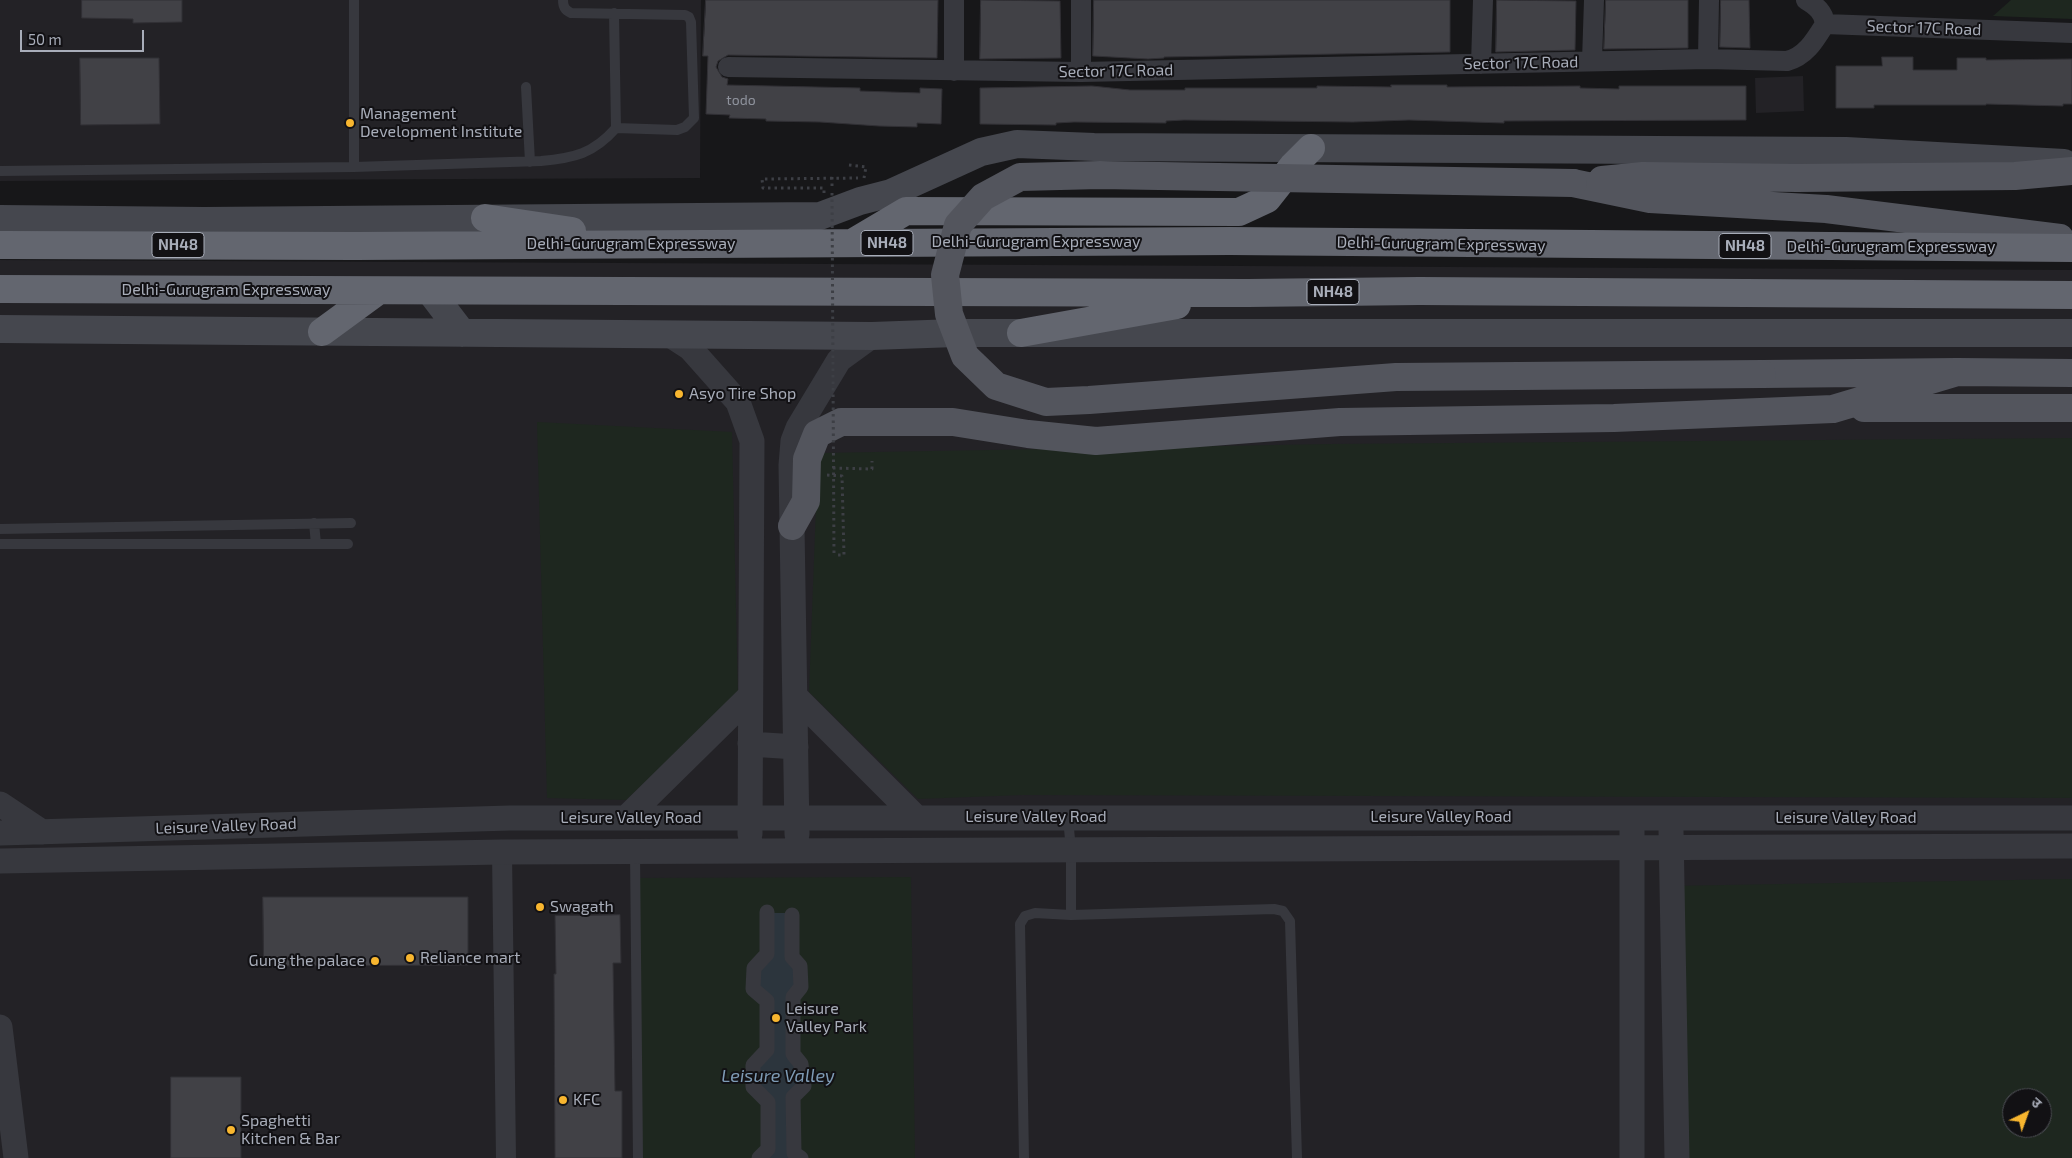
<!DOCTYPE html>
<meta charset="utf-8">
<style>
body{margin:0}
#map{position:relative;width:2072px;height:1158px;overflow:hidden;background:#171719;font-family:"Exo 2","Noto Sans Devanagari",sans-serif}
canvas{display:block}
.north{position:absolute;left:2002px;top:1088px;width:50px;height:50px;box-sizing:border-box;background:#121114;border:1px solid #4e4f56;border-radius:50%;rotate:42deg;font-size:14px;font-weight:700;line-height:20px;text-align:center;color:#a8adb9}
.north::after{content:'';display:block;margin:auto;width:18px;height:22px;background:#f8b62f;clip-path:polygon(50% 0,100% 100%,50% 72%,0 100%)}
.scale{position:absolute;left:20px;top:30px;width:124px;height:22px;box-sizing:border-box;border:2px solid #a8adb9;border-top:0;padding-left:6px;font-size:15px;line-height:18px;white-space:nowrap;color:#a8adb9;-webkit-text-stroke:4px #121114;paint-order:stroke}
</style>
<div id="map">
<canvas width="2072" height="1158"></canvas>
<div class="north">उ</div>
<div class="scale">50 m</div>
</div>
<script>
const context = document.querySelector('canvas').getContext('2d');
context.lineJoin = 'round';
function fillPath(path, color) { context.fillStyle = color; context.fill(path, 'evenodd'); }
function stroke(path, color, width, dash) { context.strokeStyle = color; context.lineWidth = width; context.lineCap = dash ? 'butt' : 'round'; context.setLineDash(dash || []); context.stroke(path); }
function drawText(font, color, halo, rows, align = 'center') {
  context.font = font + ' "Exo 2",sans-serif'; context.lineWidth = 4; context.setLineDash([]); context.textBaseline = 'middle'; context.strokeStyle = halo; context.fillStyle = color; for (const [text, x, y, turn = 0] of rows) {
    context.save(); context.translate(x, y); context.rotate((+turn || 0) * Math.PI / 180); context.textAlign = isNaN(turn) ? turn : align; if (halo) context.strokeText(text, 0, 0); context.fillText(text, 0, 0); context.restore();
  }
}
fillPath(new Path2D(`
 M0 0H701L700 178 0 181Z
 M1803 76 1804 111 1756 113 1755 78Z
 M0 260 2072 270V1158H0ZM2012 1098H2042V1128H2012Z`), '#232226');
fillPath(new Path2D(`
 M2011 0H2072V19L1993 16Z
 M537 422 732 432 738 696 626 800 547 798Z
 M2072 438V798L1023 795 918 799 809 692 818 453 1331 444Z
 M911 877 915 1158H640L637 878Z
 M2072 879V1158H1670L1666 886ZM2012 1098H2042V1128H2012Z`), '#1e271f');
fillPath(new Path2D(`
 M768 913H790L800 966 793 998 801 1064 793 1097 801 1158H759L768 1102 753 1087V1065L767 1050V1001L753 989 767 954Z`), '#2c353d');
const building = new Path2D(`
 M82 0H182V22L133 23V19L82 18Z
 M706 0H938L937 58 728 55 718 61 716 67 722 77 728 79 727 85 860 88V91L920 93V88L942 89 941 124 917 123V127L879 126 820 122 766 121V119L729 118 730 115 706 114 708 56H703Z
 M981 0 1060 1 1061 58 980 59Z
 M1094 0H1450V52L1164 57V58L1148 59 1093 56Z
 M1497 0 1576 1 1575 50 1496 52Z
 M1606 0H1688V48L1604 49Z
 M1721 0H1749L1750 48 1720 47Z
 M1882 57H1913V70H1957V58H1986V60L2072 59V104H2063V106L1986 104V105H1874V108H1836V66H1882Z
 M80 58H159L160 124 81 125Z
 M1391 85H1447V87L1580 86V88L1619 89V86H1746V120L1504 121V123L1409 120 1353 122 1184 120 1166 121V123L1074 122 1056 123V125L980 124V88L1092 86 1130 90H1185V88H1317V86L1391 87Z
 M263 897H468V965L264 966Z
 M620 915 621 963H613L615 1091H622V1158H555L554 974H556L555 916Z
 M171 1077H241V1158H171Z`);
fillPath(building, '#414146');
stroke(building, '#313035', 1);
stroke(new Path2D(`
 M849 165 866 167 864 178
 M832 177V189
 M824 193V188H763L762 179 858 178
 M833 468 872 469V461
 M827 475 842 476 844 555H834`), '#3d3f45', 3, [2.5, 4]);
stroke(new Path2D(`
 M563 0C563 7 565 10 571 13L685 15 689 17 691 22 694 118 685 127 677 130 616 128 614 13
 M526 87 530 162
 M354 167V0
 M0 171 354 167 541 161C574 158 593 154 616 128
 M314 523 316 544
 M0 529 351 523
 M0 544H348
 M1068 818 1071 850V915
 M635 852 638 1158
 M1024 1158 1020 924 1025 916 1035 913 1071 915 1274 909 1283 911 1290 921 1297 1158`), '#37383e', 10);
stroke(new Path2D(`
 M792 915V957L800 966 801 987 793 997V1054L801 1064 804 1086 793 1097 794 1153 801 1158
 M759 1158 768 1149V1102L753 1087V1065L767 1050V1001L753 989 754 968 767 954V912`), '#37383e', 15);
stroke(new Path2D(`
 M1081 0V72
 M1806 0C1816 6 1824 12 1825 24
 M1708 59 1709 0
 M1592 61 1594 0
 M1481 64 1483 0
 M728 67 1081 72 1708 59 1787 61C1806 56 1815 40 1825 24L2072 33
 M954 71V0
 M502 852 506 1158`), '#37383e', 20);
stroke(new Path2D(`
 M670 335 690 348 738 402 752 441 750 834
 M796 697 916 817
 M750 744 796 747
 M0 804 42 832
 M626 818 749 697
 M1671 830 1677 1158
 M1632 831V1158
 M0 833 510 818H2072
 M797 834 791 465 793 441 798 428 839 360 872 336
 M0 861 502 852 2072 846
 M0 1027 16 1158`), '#37383e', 25);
stroke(new Path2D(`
 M0 219 204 221 820 216 860 201 891 193 981 152 1017 144 1094 147 1846 151 2064 163
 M430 291 462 333
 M0 329 872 336 955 333H2072`), '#45474e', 28);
stroke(new Path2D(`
 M1602 180 1643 176 1797 178 2015 176 2072 171
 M1573 183 1650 199 1826 209 2060 238
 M1762 374 1957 372 2072 373
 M1864 408H2072
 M792 526 806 501 807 459 817 434 841 422H953L1028 434 1096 441 1340 422 1614 418 1833 409 1957 372`), '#53555d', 28);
stroke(new Path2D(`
 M485 218 572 231
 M852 243 906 211 1239 212 1267 199 1293 166 1311 148
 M0 245 356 246 1230 241 2072 248
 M0 289 1248 293 1419 291 2072 295
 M322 332 378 291
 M1021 333 1177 305`), '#63666f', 28);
stroke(new Path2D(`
 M832 193 834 555`), '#3d3f45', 3, [2.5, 4]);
stroke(new Path2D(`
 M1573 183 1100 175 1020 177 983 197 958 225 945 275 949 314 965 356 996 386 1046 402 1089 400 1396 377 1762 374`), '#53555d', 28);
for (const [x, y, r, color] of [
 [350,123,5,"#f8b62f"],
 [679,394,5,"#f8b62f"],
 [540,907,5,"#f8b62f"],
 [410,958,5,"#f8b62f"],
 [375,961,5,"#f8b62f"],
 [776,1018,5,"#f8b62f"],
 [563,1100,5,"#f8b62f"],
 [231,1130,5,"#f8b62f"]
]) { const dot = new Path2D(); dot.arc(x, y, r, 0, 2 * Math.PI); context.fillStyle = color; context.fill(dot); stroke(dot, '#121114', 2); }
drawText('14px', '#8e929c', null, [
 ["todo",741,100]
]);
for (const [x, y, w] of [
 [887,243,52],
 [178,245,52],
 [1745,246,52],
 [1333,292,52]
]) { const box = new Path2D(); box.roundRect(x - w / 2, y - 12.5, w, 25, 4); context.fillStyle = '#121114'; context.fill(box); stroke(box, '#a8adb9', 1); }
drawText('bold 15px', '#a8adb9', null, [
 ["NH48",887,243],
 ["NH48",178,245],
 ["NH48",1745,246],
 ["NH48",1333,292]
]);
drawText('16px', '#a8adb9', '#121114', [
 ["Sector 17C Road",1924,28,2],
 ["Sector 17C Road",1521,63,-1],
 ["Sector 17C Road",1116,71,-1],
 ["Delhi-Gurugram Expressway",1036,242],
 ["Delhi-Gurugram Expressway",631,244],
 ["Delhi-Gurugram Expressway",1441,244,1],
 ["Delhi-Gurugram Expressway",1891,247],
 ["Delhi-Gurugram Expressway",226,290],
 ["Leisure Valley Road",1036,817],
 ["Leisure Valley Road",1441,817],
 ["Leisure Valley Road",631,818],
 ["Leisure Valley Road",1846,818],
 ["Leisure Valley Road",226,826,-2]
]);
drawText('16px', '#a8adb9', '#121114', [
 ["Management",360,114],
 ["Development Institute",360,132],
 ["Asyo Tire Shop",689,394],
 ["Swagath",550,907],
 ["Reliance mart",420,958],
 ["Gung the palace",365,961,"right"],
 ["Leisure",786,1009],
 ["Valley Park",786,1027],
 ["KFC",573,1100],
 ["Spaghetti",241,1121],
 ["Kitchen & Bar",241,1139]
], 'left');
drawText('italic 18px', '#7e9bb5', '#121114', [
 ["Leisure Valley",778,1076]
]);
</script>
